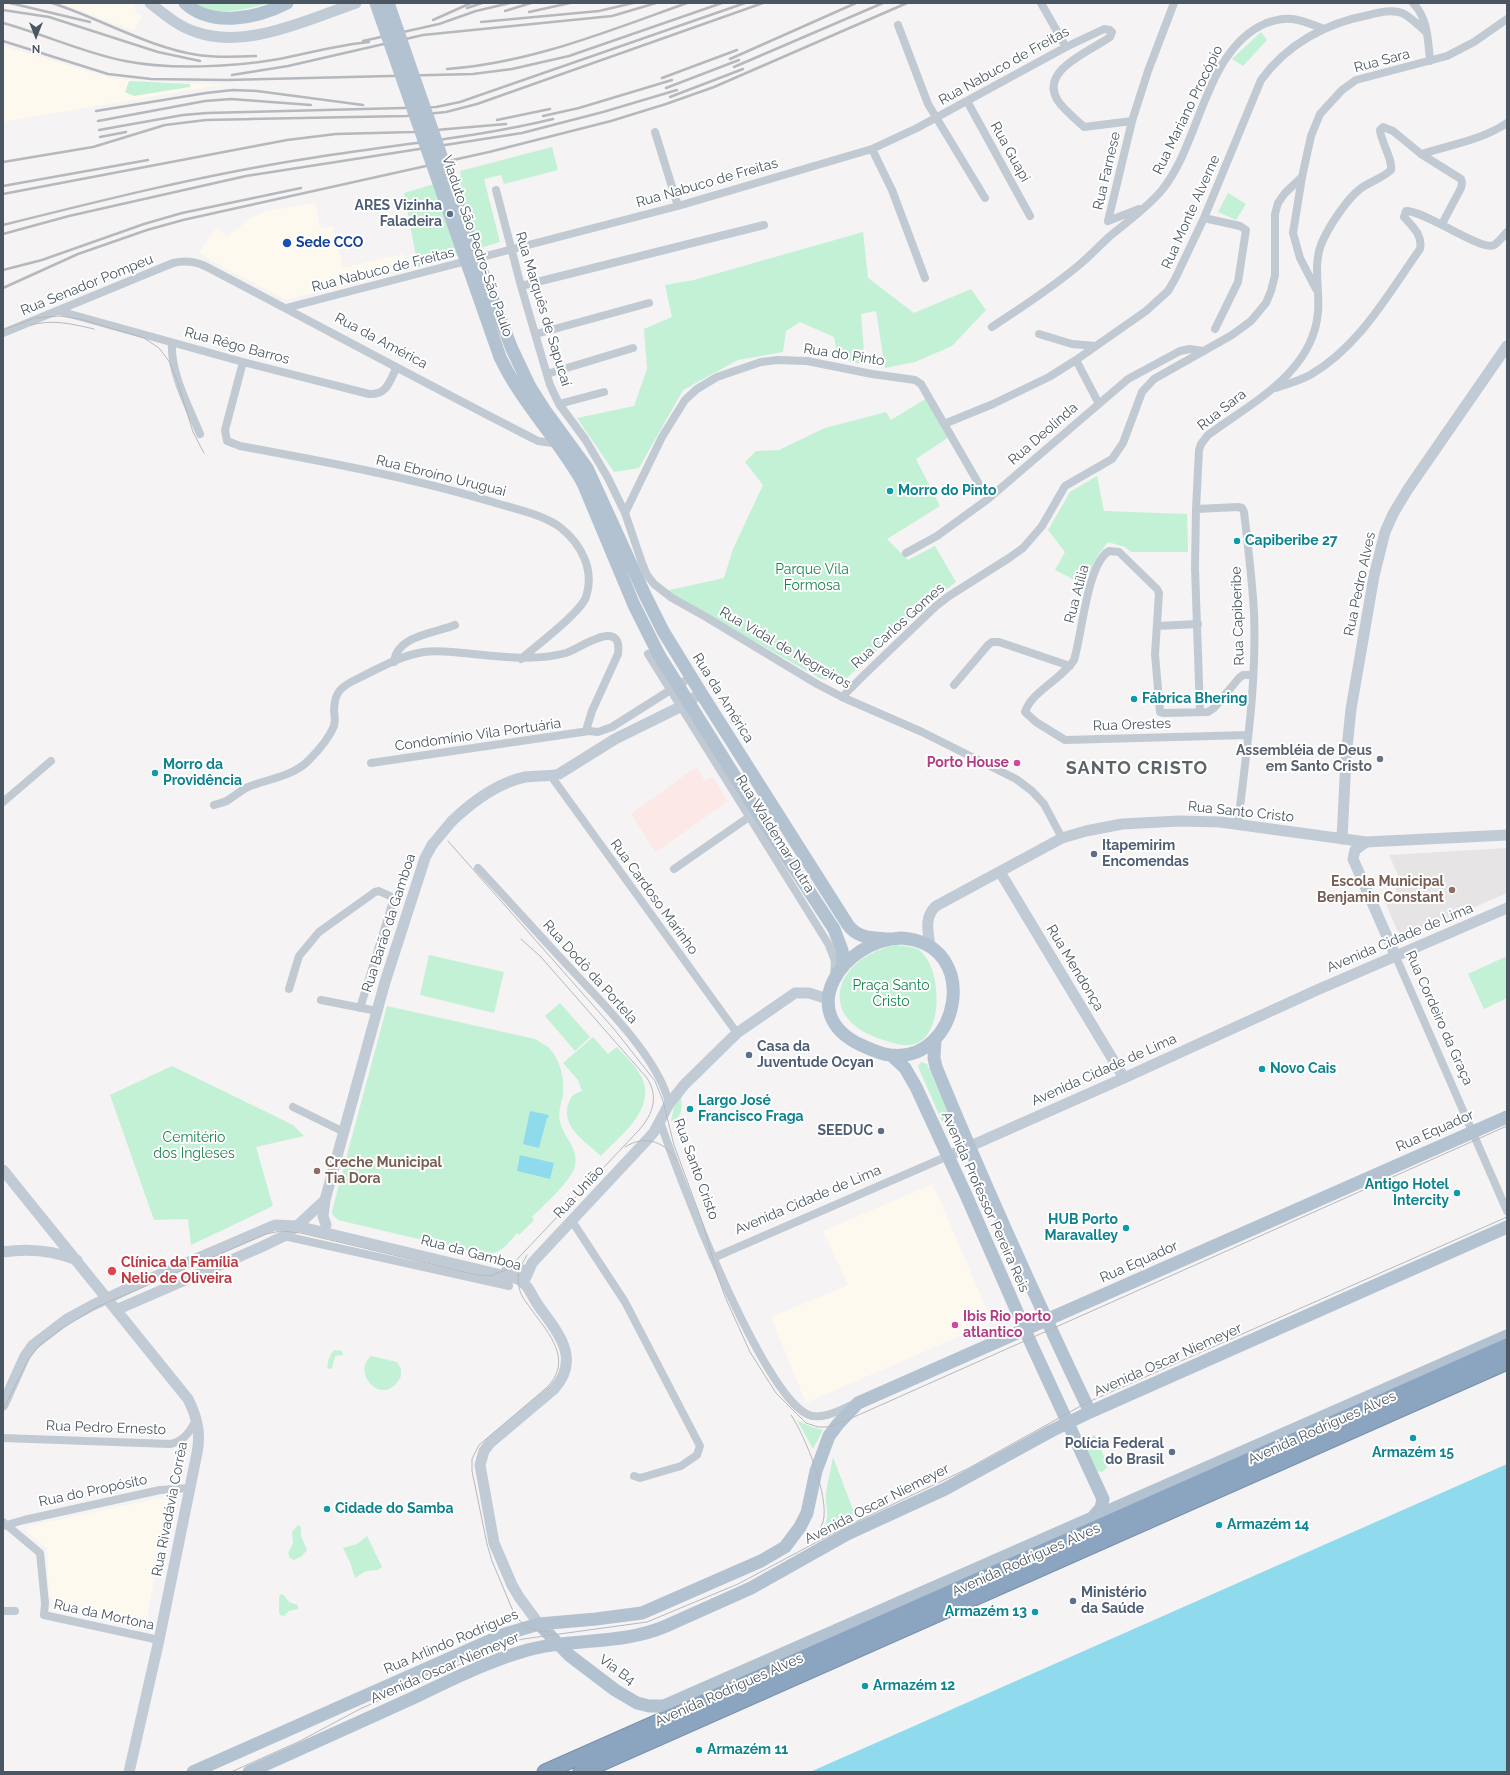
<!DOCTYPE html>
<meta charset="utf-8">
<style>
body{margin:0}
#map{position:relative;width:1510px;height:1775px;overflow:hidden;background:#f5f3f3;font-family:Raleway,sans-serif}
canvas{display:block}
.frame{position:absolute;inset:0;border:4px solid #4a5661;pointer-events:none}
.north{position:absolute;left:16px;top:16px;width:40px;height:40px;-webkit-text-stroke:3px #fff;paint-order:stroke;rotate:180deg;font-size:11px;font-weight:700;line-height:16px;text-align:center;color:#4a5661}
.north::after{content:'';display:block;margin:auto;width:14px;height:18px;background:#4a5661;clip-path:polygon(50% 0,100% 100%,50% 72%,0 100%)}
</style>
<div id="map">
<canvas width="1510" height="1775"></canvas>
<div class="frame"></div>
<div class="north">N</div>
</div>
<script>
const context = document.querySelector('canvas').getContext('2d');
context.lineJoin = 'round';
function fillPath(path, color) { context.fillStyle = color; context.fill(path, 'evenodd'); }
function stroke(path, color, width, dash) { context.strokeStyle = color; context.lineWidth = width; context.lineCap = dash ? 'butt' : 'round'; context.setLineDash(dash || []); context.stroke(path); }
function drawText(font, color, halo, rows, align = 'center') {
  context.font = font + ' Raleway,sans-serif'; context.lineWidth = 4; context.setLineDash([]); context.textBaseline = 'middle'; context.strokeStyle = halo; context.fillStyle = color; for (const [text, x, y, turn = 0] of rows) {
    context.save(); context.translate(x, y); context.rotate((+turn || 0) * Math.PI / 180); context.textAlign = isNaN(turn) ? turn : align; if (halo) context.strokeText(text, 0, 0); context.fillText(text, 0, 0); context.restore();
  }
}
fillPath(new Path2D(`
 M60 3H131L135 6 136 13 142 16 134 31Z
 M3 46 112 78 142 82 225 84 3 122Z
 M315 203 320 228 333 226 343 268 403 254 406 269 286 300 210 260 199 252 217 227 227 237 249 219 265 211Z
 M933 1184 992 1322 806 1403 771 1317 848 1285 823 1231Z
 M160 1498 169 1501 170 1504 146 1620 143 1623 58 1606 49 1596 47 1548 26 1532 29 1526Z`), '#fdf9ef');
fillPath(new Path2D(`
 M1507 848V893L1408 936H1402L1397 930 1384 899 1398 893 1395 888 1402 884 1389 855Z`), '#e6e4e5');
fillPath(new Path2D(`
 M696 767 705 781 712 777 728 801 656 852 649 843 648 840 631 814Z`), '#fce8e6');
fillPath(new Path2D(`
 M196 3H268C245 10 217 17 196 3Z
 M1261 32 1267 40 1243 66 1232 59Z
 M129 81 190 84V87L134 96 125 92Z
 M552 147 558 170 504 184 501 175 484 179 500 242 418 267 404 193 461 176 460 171Z
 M1228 193 1246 204 1236 220 1218 212Z
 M863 232 868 278 914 313 971 289 986 310 952 346 915 362 885 368 876 311 861 314 865 365 838 358 834 337 800 322 786 331 783 352 738 360 683 390 639 468 614 472 577 418 634 406 647 369 644 329 672 317 665 285 694 280Z
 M927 398 949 437 916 459 940 506 887 539 908 560 935 546 956 582 925 605 848 677 839 681 821 679 665 591 724 578 733 549 763 485 745 462 756 451 779 450 825 428 886 412 891 420Z
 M1097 476 1104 511 1187 514 1188 552H1131L1125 547 1108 542 1098 555 1084 585 1055 570 1065 552 1048 530 1070 492Z
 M896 945C903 946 912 946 919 950 943 967 945 1042 910 1045 900 1046 890 1042 880 1039 814 1016 836 957 896 945Z
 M429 955 504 972 494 1013 420 995Z
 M1507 956V998L1484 1009 1468 974Z
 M560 1003 590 1037 575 1051 545 1016Z
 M387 1006 535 1039C539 1042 544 1044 548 1047 560 1058 565 1079 563 1095 561 1104 558 1112 560 1122 564 1138 579 1148 575 1166 572 1180 543 1206 532 1217L534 1220 519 1235 517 1233C508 1244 501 1253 486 1255L338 1220 333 1215 332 1211Z
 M593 1037 608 1054 617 1047C625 1056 635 1065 641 1076 658 1108 620 1136 601 1156 586 1142 559 1126 569 1102 571 1096 575 1093 582 1091L578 1080 563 1063Z
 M921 1062 927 1064 953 1123 944 1126 919 1069 918 1066Z
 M172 1066 293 1125 304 1136 256 1147 273 1206 191 1245 188 1219 154 1220 110 1095Z
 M681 1097C682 1107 683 1118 671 1121L674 1107Z
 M335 1350 342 1351 343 1355 335 1356 332 1368 328 1369C326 1365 330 1352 335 1350Z
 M371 1356 397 1362 401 1369V1376C385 1410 350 1374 371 1356Z
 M797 1420 809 1426 823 1430 813 1449Z
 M1095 1435 1107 1463V1468L1102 1472 1097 1471 1082 1441Z
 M833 1457 855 1515 821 1532C832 1517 825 1510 826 1495 827 1483 831 1470 833 1457Z
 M298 1525 301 1527V1536L307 1550 302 1556 294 1560 290 1558 288 1553 293 1543 292 1532Z
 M367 1536 382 1567 378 1570 366 1571 355 1578 350 1562 343 1548 357 1544Z
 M281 1594 284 1595 289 1602 298 1605V1609L289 1611 284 1616 280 1615C278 1612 280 1602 279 1597Z`), '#c3f1d5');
fillPath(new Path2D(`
 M530 1111 549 1115 548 1118H547L539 1148 523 1144Z
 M520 1155 554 1163 550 1179 517 1171Z
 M1507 1464V1772H810Z`), '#90daee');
const highway = new Path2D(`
 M545 1772 1507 1346
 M581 1772 1507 1362`);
stroke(highway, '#7690ad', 17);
stroke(new Path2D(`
 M1041 3 1066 47
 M1413 3C1428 18 1428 41 1430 61
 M898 25 928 104 985 198
 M967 101 1030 216
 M655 132 678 206
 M872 149 892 190 925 278
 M1421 154C1450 145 1482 140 1507 123
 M496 190 521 286 550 385 559 404 585 439 608 478 625 513 642 563 647 575 654 584 672 598 706 617 817 684 842 697 922 732 1016 779 1032 791 1044 804 1062 838
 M1204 218 1240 226 1246 230 1238 282 1215 329
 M1108 221 1132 121 1148 71 1174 3
 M1108 221 1139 209
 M521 286 764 225
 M1316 289 1300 258 1293 233 1302 177 1311 136 1320 114 1342 90 1356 80 1447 56 1474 42 1507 19
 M286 308 678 206 872 149 917 128 1066 47 1104 29 1110 30 1112 32 1110 37C1091 51 1038 70 1058 101 1065 111 1076 119 1084 127L1132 121
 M59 311 243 362 369 394C387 395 389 382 396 369
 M992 327C1022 307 1052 288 1079 265 1090 256 1099 246 1110 236 1128 221 1147 208 1162 190 1200 143 1204 56 1260 26 1270 21 1280 18 1292 19 1303 20 1313 25 1324 29
 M3 333 173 263C185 260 194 261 205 266 316 324 426 384 538 441L552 443 559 441
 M536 334 649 303
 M1039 334 1072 344 1096 346
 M172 343C170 372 189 407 200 434
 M1076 360 1099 404
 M243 362 225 430 227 441 240 446C327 462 414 478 499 504 517 509 546 516 561 528 581 544 595 570 586 597 580 613 536 646 521 659
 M547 374 633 348
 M1276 388C1287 384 1299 381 1310 375 1359 347 1388 294 1420 249 1423 235 1412 226 1404 217L1406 211C1426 211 1482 252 1494 245 1499 242 1503 236 1507 232
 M559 404 604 392
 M944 424 993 404 1049 377 1076 360 1146 311 1168 291 1175 279 1204 218 1261 80C1287 44 1326 23 1369 15 1379 12 1392 9 1402 13 1411 17 1419 26 1426 32
 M1196 509 1238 507 1242 508 1244 512C1248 545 1252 579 1254 612 1257 683 1246 754 1238 824
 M625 513 662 437 685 400 697 389 717 377 761 362 778 360 807 361 872 374 915 380 921 384 980 486
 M906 553 937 536 988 499 1128 379 1180 351 1190 349 1203 351
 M1157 626 1198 624
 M648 654 829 945 835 961 834 977
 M394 662C397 635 436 633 455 625
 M954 685 988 645 992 642H999L1070 666
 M842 697 864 675 936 606 949 596 1009 558 1023 548 1042 526 1065 486 1112 459 1123 443 1142 392 1154 379 1232 335 1251 321 1266 303 1271 291 1275 275V214L1278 203 1285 193 1302 177
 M1200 712 1195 568 1196 509 1199 450 1201 444 1208 435C1251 403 1313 373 1318 312 1320 289 1312 262 1323 240 1330 225 1347 199 1360 189 1369 182 1383 178 1391 170 1393 160 1381 142 1380 130L1383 127 1393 131 1421 154 1461 179 1462 183 1461 188 1442 224
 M1248 735 1065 740 1036 722 1025 712C1032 691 1062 679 1074 660 1082 635 1087 564 1109 551L1119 552 1157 589 1159 593 1155 654 1160 712 1164 713 1208 712 1214 708 1239 678 1243 675H1253
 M371 763 589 731 598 732 612 727 691 677
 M551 776 737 1033
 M3 802 51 761
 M214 805C219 803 224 803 228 800 235 796 241 790 248 787 268 779 294 776 309 760 318 751 329 738 334 726 335 721 335 716 334 711 334 691 342 686 359 678 379 668 402 655 424 652 437 650 450 652 463 653 498 656 532 662 566 653 579 649 623 616 618 654L592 711 587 727 589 731
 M478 868C509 901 539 935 570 968 601 1002 660 1059 669 1104
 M674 869 749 817
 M1396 957 1507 1211
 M289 989 299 956 319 932 375 892 379 891 394 898 360 1008
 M321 1000 377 1011
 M293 1107 344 1132
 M660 1121C677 1173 763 1398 809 1415 822 1420 840 1410 852 1405
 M572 1221 625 1302 700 1446 697 1455 681 1466 640 1478 634 1476
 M284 1236 509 1286
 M713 1258 948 1156
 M3 1438 170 1444C183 1442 191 1431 196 1419
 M3 1522 40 1553 45 1603 44 1615 159 1640
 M3 1526 24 1520 160 1490 190 1488
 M3 1611H15`), '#c1cad2', 8);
stroke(new Path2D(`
 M150 3C164 14 179 27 196 32 246 50 309 19 356 3
 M452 821C472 802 497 783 525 777 536 775 548 777 559 774L615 739 680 707 701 693
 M1342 839 1346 758 1351 709 1374 576 1385 532 1393 514 1408 489 1507 346
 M1366 842 1355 850 1353 859 1396 957
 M1000 872 1124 1078
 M930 946C928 931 924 917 936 906L1062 838 1086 831 1122 824 1179 821 1220 822 1366 842 1507 835
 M948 1156 1124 1078 1317 990 1507 908
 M3 1170 188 1399C197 1417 201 1433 197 1453L159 1640 129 1772
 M326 1225 323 1216 325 1200 385 982 425 858 432 845
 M297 1226 325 1200
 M3 1252C29 1248 52 1250 77 1260
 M507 1269 519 1272 528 1269
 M526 1277 532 1263 647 1140 654 1132 669 1104 684 1085 737 1033 795 993H809L828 999
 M116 1310 259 1248 284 1236 297 1226 302 1225
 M3 1405 25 1356 33 1345 67 1319 93 1305 140 1283 275 1225 297 1226 518 1279C529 1285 531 1295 538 1305 557 1332 582 1358 554 1389L490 1443 484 1451 480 1465 494 1543 512 1585 519 1597 539 1624`), '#c1cbd6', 11);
stroke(new Path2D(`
 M185 3C212 28 258 18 287 3
 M530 387 544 409 587 468 645 595 663 631 701 693 848 925C858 939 874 938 889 939
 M583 483 634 605 659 655
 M754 807 834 929 842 950 843 967
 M901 938C983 943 960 1064 890 1055 880 1054 870 1049 861 1045 793 1013 843 940 901 938Z
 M935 1039 934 1058 936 1067C984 1184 1036 1299 1090 1412
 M891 1055 905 1068 916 1087 966 1195 1029 1339 1103 1499 1101 1508 1093 1517
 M539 1624 569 1655 615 1690 637 1703 649 1706H664L1507 1336
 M193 1772 505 1634 539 1624 596 1619 642 1613 761 1561 785 1547 800 1527 807 1513 816 1471 829 1436 838 1424 858 1403 1507 1117
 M249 1772C304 1747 360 1722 415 1697 449 1681 484 1663 521 1652 568 1637 620 1646 666 1626L751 1588 847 1534 945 1489 1051 1431 1090 1412 1507 1227`), '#b3c2d1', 13);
stroke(highway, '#8ba5c1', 15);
stroke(new Path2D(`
 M31 325C53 319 72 324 94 329
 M3 330 35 318 60 316 80 319 144 338 159 348 169 361 177 380 193 432 204 453
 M448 841 614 1029 655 1081 663 1101 674 1145 703 1224 718 1277 726 1299 750 1352 776 1393 806 1423 818 1427H827L845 1421 1507 1126
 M521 939 541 957
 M625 1147C645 1134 666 1142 677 1161
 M527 1255C521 1265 516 1275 519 1287 520 1294 525 1301 529 1306 547 1332 576 1360 545 1389L479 1445 472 1459V1471L487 1544 492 1561 513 1611 519 1620 527 1627 538 1631 549 1632
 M3 1410 29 1358 41 1344 61 1329 97 1307 266 1234 281 1231 301 1233 477 1275 490 1276 508 1269 639 1130C653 1114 659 1097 647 1078L541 957
 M791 1415C805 1435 830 1498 823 1522 820 1531 813 1537 806 1543
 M231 1772 298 1742 360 1709 505 1644 523 1639 647 1622 738 1584 845 1527 967 1469 1086 1403 1507 1217`), '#b5b8bd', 1);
stroke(new Path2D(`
 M10 3 90 22
 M52 3C99 18 150 48 198 55 217 58 236 57 256 56
 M467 8 482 3
 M3 10 49 17 158 52 200 61
 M505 11 531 3
 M529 12 570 3
 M433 20 471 3
 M481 22 599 11 633 3
 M3 23C44 34 83 53 125 61 170 70 234 67 279 59 309 53 338 45 369 42
 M3 41 108 74 151 79 226 80 473 74 512 69 569 56 722 3
 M363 41 439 24 476 11 510 3
 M730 59 856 3
 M734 67 883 3
 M447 69C531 63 608 31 687 3
 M232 75 288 66 423 35 612 16 656 3
 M662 78 737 50
 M666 88 739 60
 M670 97 743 69
 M96 111 206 93 233 90 257 91 363 105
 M543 116 579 108 672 80
 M249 119 406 116 446 112 477 104 763 3
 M497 120 550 109
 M98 121 205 101 231 99 311 105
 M99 130 183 115 207 113 403 108 436 107 460 102 745 3
 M100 137 126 132
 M3 162 93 147 165 125 206 120 254 119
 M3 186 148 160
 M3 194 287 140 336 134 413 132 506 124
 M3 225C103 200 203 175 305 159 387 145 471 139 553 119
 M3 234 69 216 246 176 522 133 603 112 677 90
 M3 270 42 260 144 224 182 213 301 188
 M3 288 78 254 147 230 183 220 489 152 611 121 666 104 714 87 907 3`), '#b5b8bd', 2.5);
stroke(new Path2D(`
 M432 845 452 821`), '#c1cbd6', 11);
stroke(new Path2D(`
 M376 3 500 357C522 404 558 438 583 483
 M388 3 474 251 512 349 530 387
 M659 655 754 807`), '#b3c2d1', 13);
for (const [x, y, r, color] of [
 [450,214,4,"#5c6f8a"],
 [287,243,5,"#1a4fb4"],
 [890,491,4,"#0f9aa8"],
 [1237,541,4,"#0f9aa8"],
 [1134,699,4,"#0f9aa8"],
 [1380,759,4,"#6b7280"],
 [1017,763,4,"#d1479c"],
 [155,773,4,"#0f9aa8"],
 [1094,854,4,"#5c6f8a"],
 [1452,890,4,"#8d6e63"],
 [749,1055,4,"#5c6f8a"],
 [1262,1069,4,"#0f9aa8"],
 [690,1109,4,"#0f9aa8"],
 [881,1131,4,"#5c6f8a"],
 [317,1171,4,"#8d6e63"],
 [1457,1193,4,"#0f9aa8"],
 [1126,1228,4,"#0f9aa8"],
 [112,1271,5,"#e0444e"],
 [955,1325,4,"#d1479c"],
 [1413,1438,4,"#0f9aa8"],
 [1172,1452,4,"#5c6f8a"],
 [327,1509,4,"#0f9aa8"],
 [1219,1525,4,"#0f9aa8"],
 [1073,1601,4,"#5c6f8a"],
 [1035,1612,4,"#0f9aa8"],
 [865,1686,4,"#0f9aa8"],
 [699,1750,4,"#0f9aa8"]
]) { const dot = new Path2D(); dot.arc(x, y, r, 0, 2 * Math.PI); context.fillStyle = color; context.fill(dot); stroke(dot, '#fff', 1.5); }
drawText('14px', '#4a5661', '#fff', [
 ["Rua Sara",1382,61,-15],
 ["Rua Nabuco de Freitas",1004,66,-29],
 ["Rua Mariano Procópio",1188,110,-64],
 ["Rua Guapi",1010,152,61],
 ["Rua Farnese",1107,171,-77],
 ["Rua Nabuco de Freitas",707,183,-16],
 ["Rua Monte Alverne",1191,212,-66],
 ["Viaduto São Pedro-São Paulo",477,246,71],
 ["Rua Nabuco de Freitas",383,270,-14],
 ["Rua Senador Pompeu",87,285,-22],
 ["Rua Marquês de Sapucaí",543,309,73],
 ["Rua da América",381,341,28],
 ["Rua Rêgo Barros",237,346,15],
 ["Rua do Pinto",844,355,9],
 ["Rua Sara",1222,410,-38],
 ["Rua Deolinda",1043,434,-41],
 ["Rua Ebroíno Uruguai",441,476,14],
 ["Rua Pedro Alves",1360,584,-78],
 ["Rua Atília",1077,594,-75],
 ["Rua Capiberibe",1238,616,-92],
 ["Rua Carlos Gomes",898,626,-42],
 ["Rua Vidal de Negreiros",785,648,30],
 ["Rua da América",723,698,58],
 ["Rua Orestes",1132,725,-2],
 ["Condomínio Vila Portuária",478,735,-8],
 ["Rua Santo Cristo",1241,812,6],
 ["Rua Waldemar Dutra",775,834,58],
 ["Rua Cardoso Marinho",654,897,54],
 ["Rua Barão da Gamboa",389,923,-72],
 ["Avenida Cidade de Lima",1400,938,-23],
 ["Rua Mendonça",1075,968,59],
 ["Rua Dodô da Portela",590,972,48],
 ["Rua Cordeiro da Graça",1439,1018,66],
 ["Avenida Cidade de Lima",1104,1070,-24],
 ["Rua Equador",1435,1131,-24],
 ["Rua Santo Cristo",696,1169,70],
 ["Rua União",579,1192,-47],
 ["Avenida Cidade de Lima",808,1200,-23],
 ["Avenida Professor Pereira Reis",985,1202,66],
 ["Rua da Gamboa",471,1253,15],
 ["Rua Equador",1139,1262,-24],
 ["Avenida Oscar Niemeyer",1168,1360,-24],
 ["Rua Pedro Ernesto",106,1428,2],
 ["Avenida Rodrigues Alves",1322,1428,-24],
 ["Rua do Propósito",93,1491,-12],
 ["Avenida Oscar Niemeyer",877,1504,-27],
 ["Rua Rivadávia Corrêa",170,1509,-79],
 ["Avenida Rodrigues Alves",1026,1560,-24],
 ["Rua da Mortona",104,1615,12],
 ["Rua Arlindo Rodrigues",451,1642,-23],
 ["Avenida Oscar Niemeyer",445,1668,-23],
 ["Via B4",617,1670,36],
 ["Avenida Rodrigues Alves",729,1690,-24]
]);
drawText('bold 14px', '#4e5e75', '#fff', [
 ["ARES Vizinha",442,206],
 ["Faladeira",442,222],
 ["Itapemirim",1102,846,"left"],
 ["Encomendas",1102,862,"left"],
 ["Casa da",757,1047,"left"],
 ["Juventude Ocyan",757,1063,"left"],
 ["SEEDUC",873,1131],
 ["Polícia Federal",1164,1444],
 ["do Brasil",1164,1460],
 ["Ministério",1081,1593,"left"],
 ["da Saúde",1081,1609,"left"]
], 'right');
drawText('bold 14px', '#164399', '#fff', [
 ["Sede CCO",296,243]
], 'left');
drawText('bold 14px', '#0d838f', '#fff', [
 ["Morro do Pinto",898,491],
 ["Capiberibe 27",1245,541],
 ["Fábrica Bhering",1142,699],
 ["Morro da",163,765],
 ["Providência",163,781],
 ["Novo Cais",1270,1069],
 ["Largo José",698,1101],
 ["Francisco Fraga",698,1117],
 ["Antigo Hotel",1449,1185,"right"],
 ["Intercity",1449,1201,"right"],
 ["HUB Porto",1118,1220,"right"],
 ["Maravalley",1118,1236,"right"],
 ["Armazém 15",1413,1453,"center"],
 ["Cidade do Samba",335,1509],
 ["Armazém 14",1227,1525],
 ["Armazém 13",1027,1612,"right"],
 ["Armazém 12",873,1686],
 ["Armazém 11",707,1750]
], 'left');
drawText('14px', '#17864f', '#fff', [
 ["Parque Vila",812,570],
 ["Formosa",812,586],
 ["Praça Santo",891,986],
 ["Cristo",891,1002],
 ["Cemitério",194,1138],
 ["dos Ingleses",194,1154]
]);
drawText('bold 14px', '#5b616d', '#fff', [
 ["Assembléia de Deus",1372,751],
 ["em Santo Cristo",1372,767]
], 'right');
drawText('bold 14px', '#b23c85', '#fff', [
 ["Porto House",1009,763],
 ["Ibis Rio porto",963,1317,"left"],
 ["atlantico",963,1333,"left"]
], 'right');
drawText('bold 14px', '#785e54', '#fff', [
 ["Escola Municipal",1444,882],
 ["Benjamin Constant",1444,898],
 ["Creche Municipal",325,1163,"left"],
 ["Tia Dora",325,1179,"left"]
], 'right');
drawText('bold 14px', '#be3a42', '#fff', [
 ["Clínica da Família",121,1263],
 ["Nelio de Oliveira",121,1279]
], 'left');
context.letterSpacing = '1px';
drawText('bold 18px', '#5f6368', '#fff', [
 ["SANTO CRISTO",1137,769]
]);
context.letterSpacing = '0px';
</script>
